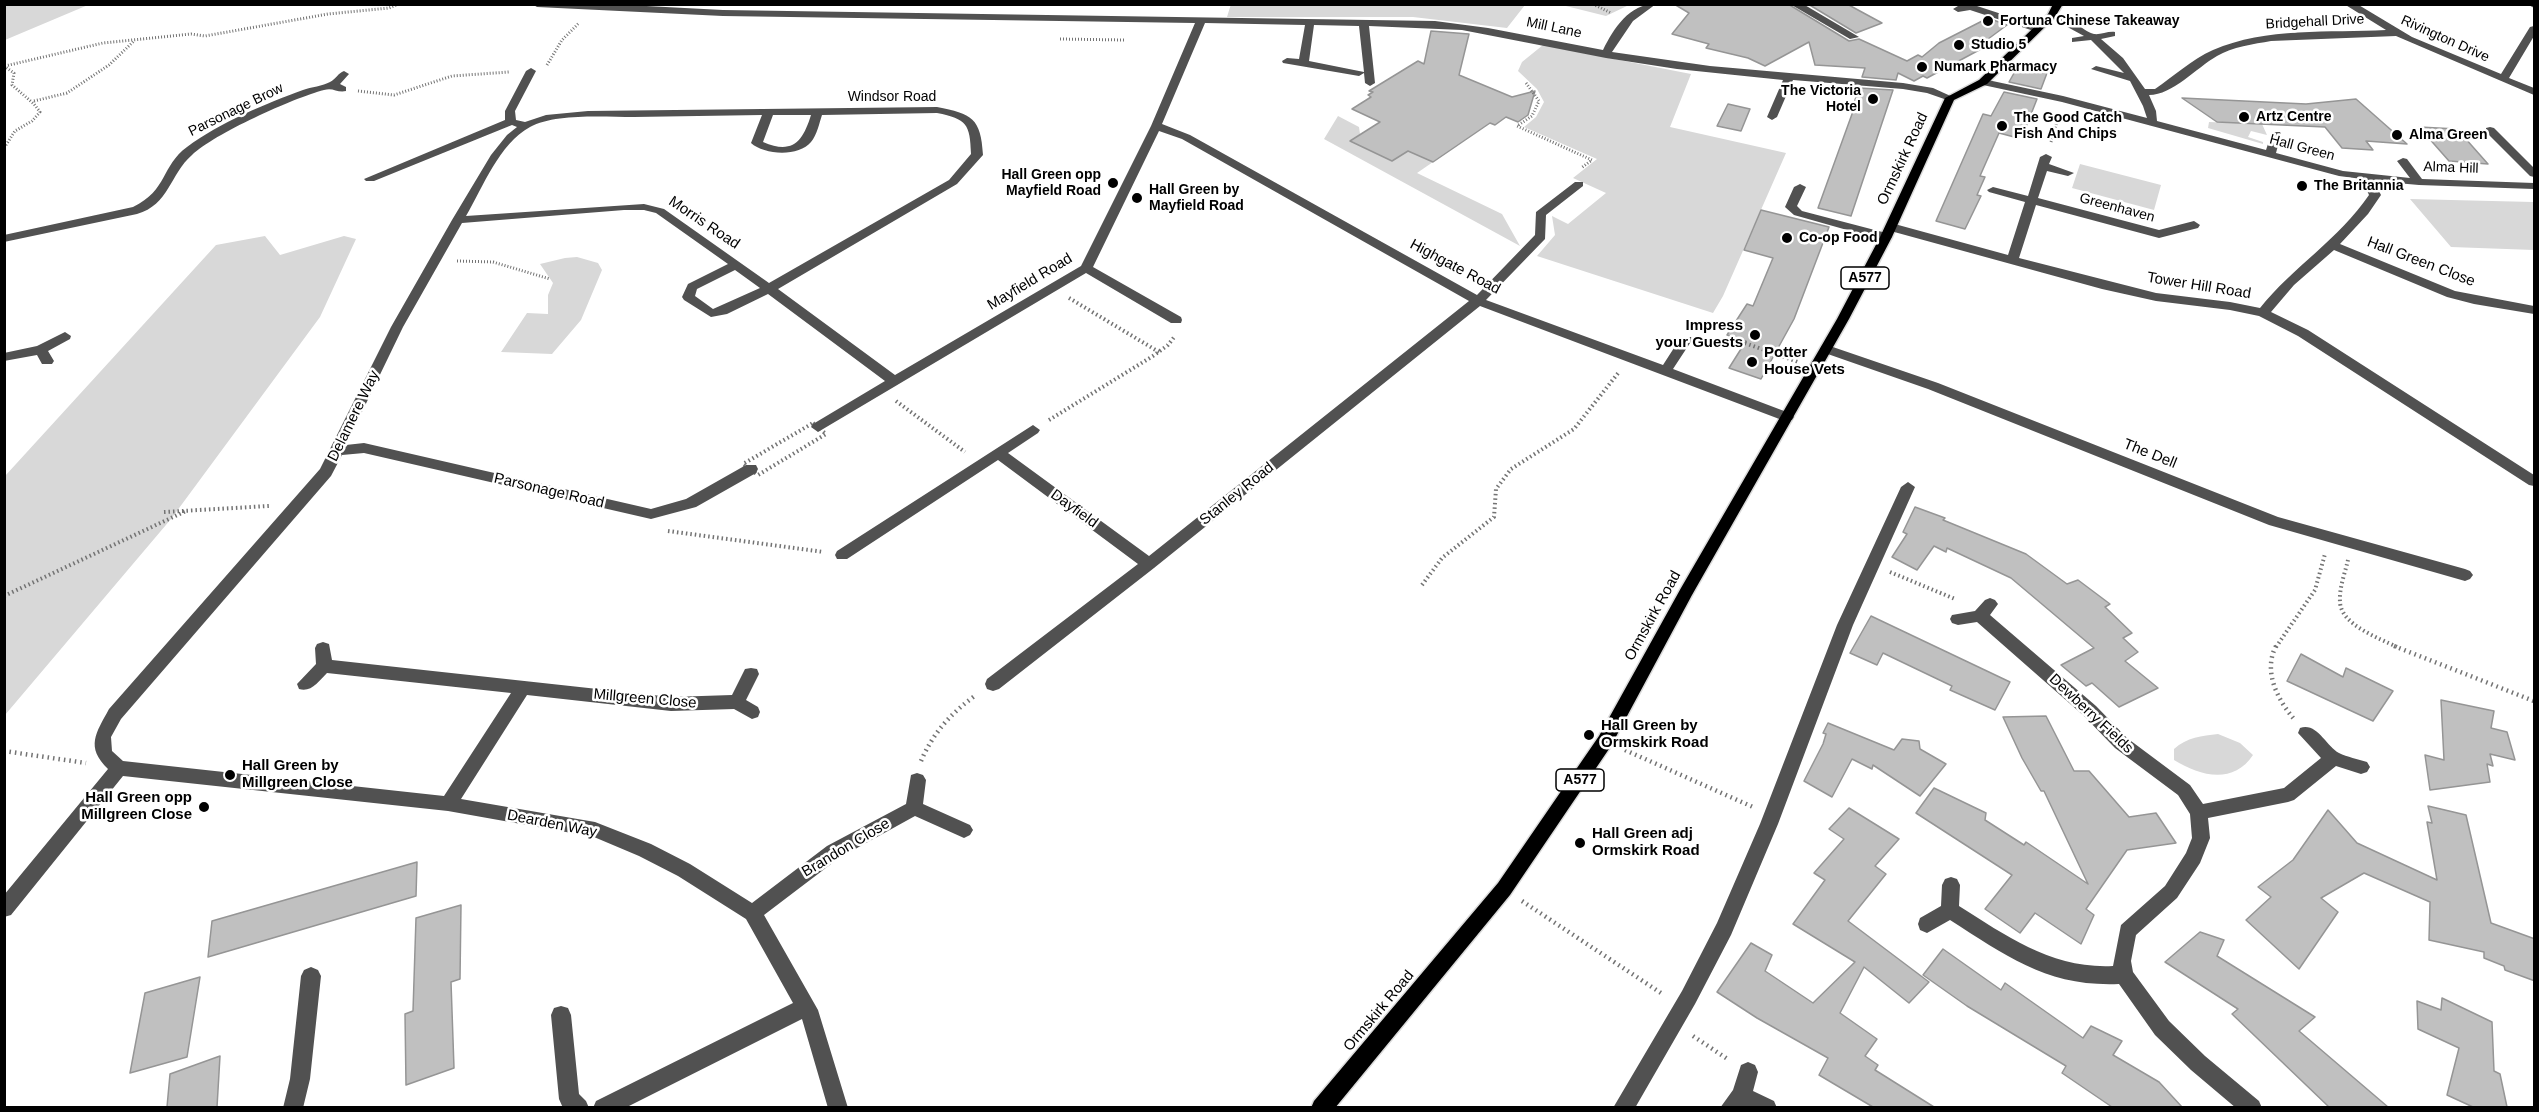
<!DOCTYPE html>
<style>
body{margin:0}
#map{position:relative;width:2539px;height:1112px;overflow:hidden;background:#fff;font-family:Arial,sans-serif}
canvas{display:block}
.frame{position:absolute;inset:0;border:6px solid #000;pointer-events:none}
</style>
<div id="map">
<canvas width="2539" height="1112"></canvas>
<div class="frame"></div>
</div>
<script>
const context = document.querySelector('canvas').getContext('2d');
context.lineJoin = 'round';
function fillPath(path, color) { context.fillStyle = color; context.fill(path, 'evenodd'); }
function stroke(path, color, width, dash) { context.strokeStyle = color; context.lineWidth = width; context.lineCap = dash ? 'butt' : 'round'; context.setLineDash(dash || []); context.stroke(path); }
function drawText(font, color, halo, rows, align = 'center') {
  context.font = font + ' Arial,sans-serif'; context.lineWidth = 5; context.setLineDash([]); context.textBaseline = 'middle'; context.strokeStyle = halo; context.fillStyle = color; for (const [text, x, y, turn = 0] of rows) {
    context.save(); context.translate(x, y); context.rotate((+turn || 0) * Math.PI / 180); context.textAlign = isNaN(turn) ? turn : align; if (halo) context.strokeText(text, 0, 0); context.fillText(text, 0, 0); context.restore();
  }
}
fillPath(new Path2D(`
 M5 4H88V5L5 40Z
 M1231 4H1525V5L1507 28 1413 17H1227Z
 M1562 5 1629 4V5L1606 16Z
 M1543 45 1691 74 1670 127 1786 153 1723 296 1713 313 1537 256 1555 235 1552 216 1568 224 1606 193 1573 178 1597 159 1524 127 1536 117 1544 102 1537 89 1518 71 1522 62Z
 M1338 116 1359 127 1360 134 1350 141 1408 151 1433 162 1417 173 1502 214 1520 246 1324 139Z
 M2209 122 2262 124 2267 135 2251 131 2248 137 2263 142V144L2208 128Z
 M2080 164 2161 185 2154 210 2072 188Z
 M2410 199 2533 202 2534 250 2451 247Z
 M265 236 280 255 344 236 356 239 320 317 171 519 5 715V476L216 245Z
 M577 257 598 263 602 270 581 320 552 354 501 352 527 313 548 314V295L553 283 540 264 565 258Z
 M2218 734 2240 743 2253 755C2233 785 2200 776 2174 760V749C2187 737 2202 736 2218 734Z`), '#d8d8d8');
const building = new Path2D(`
 M1674 4H1788L1849 41 1859 39 1907 61 1918 55 1922 57 1939 43 1988 18 2007 25 1976 48 1981 49 1927 78 1923 76 1914 81 1898 73 1896 80 1862 77 1865 68 1815 65 1809 42 1765 66 1748 58 1706 48 1709 44 1672 34 1689 13Z
 M1808 4H1847L1882 23 1856 33Z
 M1431 31 1469 34 1459 75 1512 97 1535 91 1528 115 1518 122 1506 117 1495 125 1490 123 1433 162 1408 151 1392 161 1350 141 1380 122 1352 109 1371 97 1368 95 1373 92 1369 91 1418 61 1424 64Z
 M2018 66 2047 73 2041 89 2009 82Z
 M1859 88 1893 90 1851 216 1818 208 1856 103H1854Z
 M2004 92 2037 99 2024 132 2020 131 2018 138 1999 133 1980 176 1985 177 1977 195 1981 196 1965 229 1936 221 1983 114 1991 116Z
 M2182 98 2306 104 2356 99 2407 144 2366 141 2373 150 2342 148 2325 127 2217 122Z
 M1728 104 1750 109 1741 131 1717 126Z
 M2419 127 2457 129 2488 164 2449 161Z
 M1761 210 1829 227 1794 319 1761 379 1729 368 1746 341 1727 335 1747 304 1753 306 1773 258 1744 250Z
 M1915 507 1945 518 1943 520 2026 554 2067 584 2078 580 2110 604 2105 607 2132 633 2123 638 2138 652 2125 661 2158 688 2119 707 2092 683 2086 686 2061 665 2094 648 2011 578 1947 548 1946 552 1934 546 1917 570 1892 557 1907 534 1903 532Z
 M1871 616 2010 682 1995 710 1950 690 1952 686 1883 653 1877 665 1850 653Z
 M2301 654 2343 677 2346 668 2393 691 2373 721 2287 681Z
 M2441 700 2494 711 2491 728 2507 732 2515 760 2490 754 2493 766 2487 764 2490 782 2430 790 2425 755 2444 760Z
 M2046 716 2074 771H2089L2129 817 2156 813 2176 843 2127 850 2086 909 2094 915 2081 944 2035 913 2020 933 1985 909 2012 875 1916 813 1934 788 1986 813 1985 820 2024 845 2026 842 2088 884 2044 791H2041L2022 758 2003 717Z
 M1828 723 1894 750 1902 739 1919 741 1920 749 1946 764 1920 796 1873 765 1872 769 1852 759 1832 797 1804 781 1823 744 1826 734 1823 733Z
 M2428 806 2466 815 2491 923 2535 939V981L2505 970 2504 966 2484 958V952L2429 940 2430 902 2364 873 2321 898 2338 912 2299 969 2246 920 2271 897 2258 887 2293 860 2328 810 2357 843 2437 880 2427 822 2432 823Z
 M1849 808 1899 839 1875 866 1886 874 1848 921 1929 982 1909 1003 1864 967 1840 1013 1877 1039 1865 1056 1878 1065 1875 1070 1934 1107H1873L1819 1075 1828 1058 1757 1018 1717 992 1751 943 1772 955 1765 971 1813 1003 1855 962 1793 924 1825 880 1814 873 1844 839 1829 829Z
 M417 862 416 896 208 957 212 921Z
 M461 905 460 979 451 982 454 1068 406 1085 405 1014 413 1011 416 918Z
 M2200 932 2224 940 2217 956 2315 1017 2299 1031 2388 1107H2329L2232 1014 2238 1009 2165 962Z
 M1943 949 2001 990 2005 983 2083 1038 2091 1026 2122 1041 2113 1055 2159 1082 2182 1107H2112L2062 1073 2066 1066 1967 1006 1923 975Z
 M200 977 187 1057 130 1073 145 993Z
 M2442 998 2492 1022 2494 1071 2500 1074 2507 1107H2473L2447 1095 2459 1048 2418 1029 2417 1001 2441 1010Z
 M220 1056 217 1107H167L170 1074Z`);
fillPath(building, '#c0c0c0');
stroke(building, '#959595', 1.5);
const major = new Path2D(`
 M2053 4H2063L2055 17 1987 84 1954 100 1892 237 1849 319 1692 595 1611 746 1510 895 1335 1108H1311L1314 1101 1498 883 1599 736 1681 588 1837 319 1880 237 1945 98 1979 80 2048 14Z`);
stroke(major, '#dbdbdb', 3);
stroke(new Path2D(`
 M1593 4 1611 13
 M1060 39 1124 40
 M547 65 562 40 579 23
 M4 66 14 73 12 85 34 104 40 112 32 121 15 131 4 148
 M5 66 103 43 191 34 205 36 328 14 389 8 399 4
 M1526 83 1539 101 1532 116 1517 126 1592 160 1581 168
 M358 91 394 95 452 76 509 72
 M34 101 67 93 109 65 134 41
 M2051 142 2059 115
 M457 261 493 262 550 279`), '#737373', 3, [1, 2]);
stroke(new Path2D(`
 M1069 298 1159 352
 M1745 343 1798 362
 M896 401 965 452
 M1049 420 1153 356 1168 345 1175 336
 M813 423 826 434 758 475 743 464Z
 M164 512 269 506
 M668 531 824 552
 M2348 560C2345 573 2339 588 2340 602 2341 625 2379 638 2397 647
 M1890 572 1955 599
 M1422 585 1442 558 1494 517 1496 489 1511 469 1574 429 1619 372
 M4 596 186 511
 M2276 647 2315 590 2325 554`), '#737373', 4, [1.5, 3]);
stroke(new Path2D(`
 M2276 646C2263 671 2277 699 2294 719
 M2394 646 2534 701
 M1625 750 1753 807
 M4 751 86 763
 M921 761C933 733 951 713 976 695
 M1522 901 1664 995
 M1693 1036 1729 1060`), '#737373', 4.5, [1.5, 4]);
fillPath(new Path2D(`
 M532 4H608L723 10 1435 21 1488 28 1603 50C1614 28 1629 4 1656 4L1633 21 1612 52 1710 66 1903 83 1933 88 1955 98 1950 101 1927 93 1903 89 1793 80 1777 117 1772 120 1767 117 1783 80 1677 69 1606 58 1462 30 1369 26 1375 83 1370 86 1365 83 1364 73 1359 76 1283 63 1282 61 1287 58 1299 59 1305 25 1205 23 1162 124 1190 135 1477 295 1535 235 1536 212 1575 182H1583V186L1546 215 1545 239 1486 300 1663 365 1681 337H1691L1692 340 1673 369 1792 414 1794 417 1792 420H1782L1480 306 1154 568 999 689 993 691 987 689 985 684 987 679 1138 564 998 460 847 559H837L835 555 837 551 1033 425 1040 430 1038 433 1008 453 1149 556 1469 301 1182 139 1159 131 1093 267 1181 317 1182 320 1181 323H1171L1086 273 818 432 811 427 813 424 885 381 768 294 727 314 711 317 684 300 682 297 688 284 728 264 656 213 644 210H624L462 223 403 327 346 445 364 443 651 509 686 499 746 465H756L758 469 756 473 696 507 651 519 364 453 342 455 331 476 121 719 111 737 112 751 123 761 444 796 511 693 327 673C319 681 311 693 299 689L297 684 316 664 315 648 317 644 323 642 329 644 332 660 671 697 732 695 745 669 751 668 757 669 759 674 746 700 758 707 760 712 758 717 752 719 734 709 671 711 527 695 461 799 595 822 651 844 690 864 752 903 827 846 906 804 911 775 917 773 923 775 926 780 923 804 970 825 973 830 970 835 964 838 915 816 839 858 764 915 818 1010 848 1108H828L802 1019 625 1108H593L596 1101 793 1003 746 919 678 876 639 856 594 837 448 811 123 776 11 915 4 917V895L108 769C85 747 96 733 109 709L320 469 391 327 452 220 491 155 507 135 517 127 512 125 374 181H366L364 179 505 120V111L526 71 531 68 536 71 515 111 516 120 525 122 546 115 588 111 937 107C972 114 981 118 983 155L957 184 778 289 895 375 1081 266 1151 126 1195 23 723 16 537 7ZM1314 25 1359 26 1364 72 1309 61ZM937 113C967 119 970 124 971 154L949 180 769 283 664 209 644 204 466 216C483 187 499 144 530 127 555 113 605 117 634 117 676 116 719 116 762 115L751 143C764 155 799 157 811 142 817 135 819 124 822 115ZM773 115H811C803 141 793 155 763 142ZM735 270 760 288 713 309 695 296 697 289Z
 M1790 4H1803L1859 37 1850 39Z
 M2344 4H2357L2412 37 2501 74 2530 27 2534 26V36L2509 78 2534 88V95L2396 36 2271 41C2254 44 2232 47 2217 56 2196 68 2173 95 2149 95L2156 111 2157 121 2266 150 2272 132H2280L2281 134 2276 153 2343 171 2410 178 2397 161 2403 158 2407 159 2422 179 2534 183V189L2419 185 2374 181 2381 195 2368 214 2340 244 2455 291 2534 306V314L2474 304 2447 297 2334 250 2294 285 2271 312 2308 330 2534 475V486L2529 485 2298 336 2259 316 2230 310 2156 301 2102 289 1887 230 1885 227 1891 223 2008 255 2025 202 1989 192 1987 190 1993 187 2028 196 2040 157 2046 154 2052 157 2049 164 2074 173 2068 176 2047 171 2038 198 2159 230 2194 221 2200 225 2198 228 2159 238 2036 205 2019 258 2156 293 2230 302 2260 308C2293 267 2339 239 2369 195L2362 179 2339 176 2062 102 1983 85 1978 82 1983 79 2063 96 2147 118 2143 106 2130 81 2091 69 2096 66 2124 73 2091 40 2072 42V38L2084 36 2049 17V13C2067 11 2081 31 2094 34 2100 35 2108 31 2115 32V36L2101 39 2123 58 2145 89H2155C2173 77 2192 59 2213 50 2266 27 2330 33 2386 30Z
 M2527 4H2534V8Z
 M1974 5 2041 27 2042 29 2037 32 1970 10 1958 12 1953 9 1958 6Z
 M344 71 349 74 340 84 346 87V91C337 93 333 87 324 90 293 98 214 134 192 155 170 174 169 205 137 214L4 242V235L133 207C168 190 161 166 187 147 219 123 267 103 303 90 311 87 323 86 330 82 336 79 338 73 344 71Z
 M2490 127 2494 128 2534 168V177L2530 176 2486 132V128Z
 M1800 184 1806 187 1797 206 1802 211 1890 234 1892 237 1886 241 1794 215 1785 207 1794 187Z
 M65 332 71 336 70 339 48 351 54 361 52 364H42L37 355 4 361V353L37 346Z
 M1827 345 1938 383 2278 517 2465 569 2470 571 2473 575 2470 579 2465 581 2269 525 1928 389 1822 352 1820 349 1822 346Z
 M1908 482 1915 487 1853 625 1778 824 1731 935 1695 1004 1635 1108H1613L1682 991 1717 923 1760 824 1837 625 1901 487Z
 M1990 598 1995 600 1998 604 1990 615 2096 706 2127 738 2190 785 2203 804 2284 788 2321 758 2298 733 2300 728C2317 722 2326 746 2339 753 2347 757 2358 759 2367 762L2370 767 2367 772 2361 774 2336 766 2294 800 2288 802 2208 818 2210 838 2200 863 2177 898 2136 935 2131 961 2133 972 2169 1021 2205 1056 2259 1101 2262 1108H2236L2191 1070 2155 1035 2119 984C2048 987 2008 957 1950 920L1927 933 1920 930 1918 924 1920 918 1941 906 1942 885 1945 879 1951 877 1957 879 1960 885 1959 906C2008 937 2053 969 2113 966L2121 925 2165 886 2186 853 2192 838 2190 814 2178 795 2115 748 2084 716 1977 622 1958 625 1952 623 1950 619 1952 615 1975 611 1985 600Z
 M311 967 318 970 321 976 310 1079 303 1108H283L290 1079 301 976 304 970Z
 M561 1006 568 1008 571 1015 579 1094 586 1101 589 1108H563L559 1099 551 1015 554 1008Z
 M1748 1062 1755 1065 1758 1072 1753 1091 1774 1101 1777 1108H1720L1733 1090 1741 1065Z`), '#515151');
fillPath(major, '#000');
for (const [x, y, r, color] of [
 [1988,21,6,"#000"],
 [1959,45,6,"#000"],
 [1922,67,6,"#000"],
 [1873,99,6,"#000"],
 [2244,117,6,"#000"],
 [2002,126,6,"#000"],
 [2397,135,6,"#000"],
 [1113,183,6,"#000"],
 [2302,186,6,"#000"],
 [1137,198,6,"#000"],
 [1787,238,6,"#000"],
 [1755,335,6,"#000"],
 [1752,362,6,"#000"],
 [1589,735,6,"#000"],
 [230,775,6,"#000"],
 [204,807,6,"#000"],
 [1580,843,6,"#000"]
]) { const dot = new Path2D(); dot.arc(x, y, r, 0, 2 * Math.PI); context.fillStyle = color; context.fill(dot); stroke(dot, '#fff', 2); }
drawText('bold 14px', '#000', '#fff', [
 ["Fortuna Chinese Takeaway",2000,21],
 ["Studio 5",1971,45],
 ["Numark Pharmacy",1934,67],
 ["The Victoria",1861,91,"right"],
 ["Hotel",1861,107,"right"],
 ["Artz Centre",2256,117],
 ["The Good Catch",2014,118],
 ["Fish And Chips",2014,134],
 ["Alma Green",2409,135],
 ["Hall Green opp",1101,175,"right"],
 ["Mayfield Road",1101,191,"right"],
 ["The Britannia",2314,186],
 ["Hall Green by",1149,190],
 ["Mayfield Road",1149,206],
 ["Co-op Food",1799,238]
], 'left');
drawText('14px', '#000', '#fff', [
 ["Bridgehall Drive",2315,22,-3],
 ["Mill Lane",1554,28,12],
 ["Rivington Drive",2445,39,24],
 ["Windsor Road",892,97],
 ["Parsonage Brow",236,110,-26],
 ["Hall Green",2302,148,15],
 ["Alma Hill",2451,168,2],
 ["Greenhaven",2117,208,15]
]);
for (const [x, y, w] of [
 [1865,278,48],
 [1580,780,48]
]) { const box = new Path2D(); box.roundRect(x - w / 2, y - 11, w, 22, 4.5); context.fillStyle = '#fff'; context.fill(box); stroke(box, '#000', 1.5); }
drawText('bold 14px', '#000', null, [
 ["A577",1865,278],
 ["A577",1580,780]
]);
drawText('15px', '#000', '#fff', [
 ["Ormskirk Road",1903,159,-65],
 ["Morris Road",704,223,34],
 ["Hall Green Close",2421,262,21],
 ["Highgate Road",1455,267,28],
 ["Mayfield Road",1030,282,-31],
 ["Tower Hill Road",2199,286,9],
 ["Delamere Way",354,416,-64],
 ["The Dell",2150,454,22],
 ["Parsonage Road",549,491,13],
 ["Stanley Road",1237,494,-39],
 ["Dayfield",1074,509,36],
 ["Ormskirk Road",1653,616,-61],
 ["Millgreen Close",645,699,5],
 ["Dewberry Fields",2091,714,43],
 ["Dearden Way",552,824,11],
 ["Brandon Close",846,848,-31],
 ["Ormskirk Road",1379,1011,-50]
]);
drawText('bold 15px', '#000', '#fff', [
 ["Impress",1743,326,"right"],
 ["your Guests",1743,343,"right"],
 ["Potter",1764,353],
 ["House Vets",1764,370],
 ["Hall Green by",1601,726],
 ["Ormskirk Road",1601,743],
 ["Hall Green by",242,766],
 ["Millgreen Close",242,783],
 ["Hall Green opp",192,798,"right"],
 ["Millgreen Close",192,815,"right"],
 ["Hall Green adj",1592,834],
 ["Ormskirk Road",1592,851]
], 'left');
</script>
